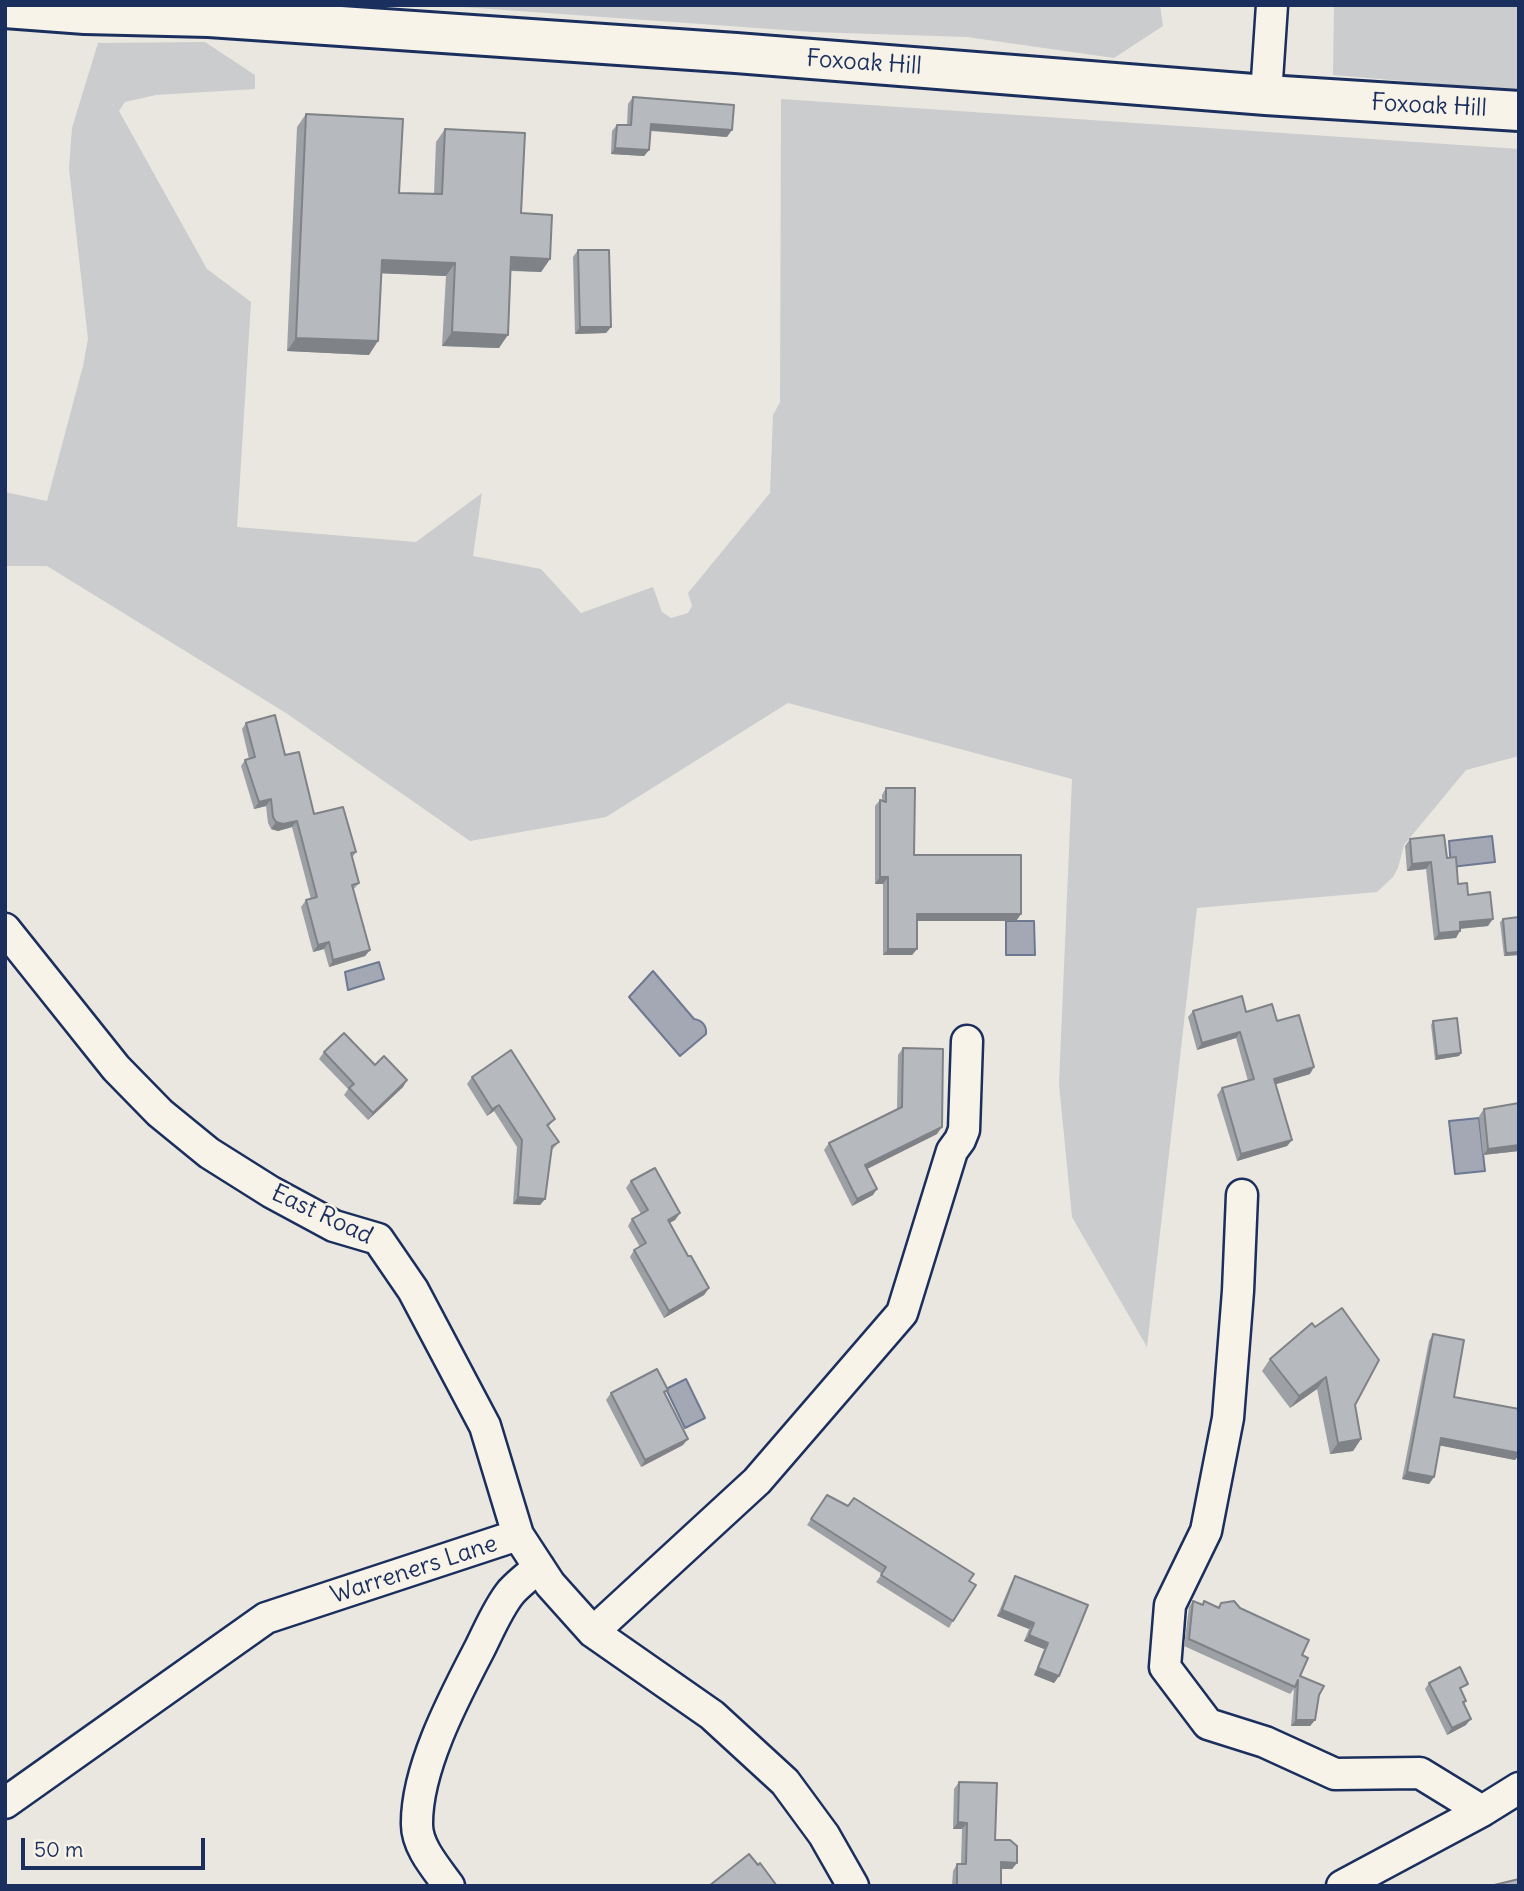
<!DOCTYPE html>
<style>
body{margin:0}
#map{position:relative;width:1524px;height:1891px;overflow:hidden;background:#eae7e0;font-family:Delius,sans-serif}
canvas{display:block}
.frame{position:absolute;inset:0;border:7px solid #1b2f5e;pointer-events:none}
.scale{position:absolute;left:21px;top:1838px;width:184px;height:32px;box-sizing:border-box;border:4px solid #1b2f5e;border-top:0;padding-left:9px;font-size:21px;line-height:24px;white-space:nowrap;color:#1b2f5e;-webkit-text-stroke:5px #f7f3e8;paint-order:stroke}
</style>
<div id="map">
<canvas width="1524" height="1891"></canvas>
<div class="frame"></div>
<div class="scale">50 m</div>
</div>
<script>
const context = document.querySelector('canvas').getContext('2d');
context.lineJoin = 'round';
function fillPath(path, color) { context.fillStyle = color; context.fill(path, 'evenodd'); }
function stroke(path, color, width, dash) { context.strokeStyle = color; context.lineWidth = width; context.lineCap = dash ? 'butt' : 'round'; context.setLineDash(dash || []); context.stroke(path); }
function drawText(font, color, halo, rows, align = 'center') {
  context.font = font + ' Delius,sans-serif'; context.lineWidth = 5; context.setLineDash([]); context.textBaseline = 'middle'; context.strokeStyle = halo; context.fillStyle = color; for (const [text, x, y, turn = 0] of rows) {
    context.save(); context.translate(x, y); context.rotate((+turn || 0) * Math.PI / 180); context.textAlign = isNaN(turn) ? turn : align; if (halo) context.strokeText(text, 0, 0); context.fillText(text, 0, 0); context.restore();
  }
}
fillPath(new Path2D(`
 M435 5H1160L1163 26 1114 58 967 37 813 32Z
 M1334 5H1519V91L1333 75Z
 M205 42 255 75V89L156 95 125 102 119 111 207 269 251 302 237 527 416 542 482 493 473 556 541 569 581 613 653 587 662 612 671 618 688 613 692 606 688 593 770 493 773 415 780 402 781 99 1519 149V756L1466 770 1404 845 1398 868 1393 877 1377 892 1197 908 1147 1347 1072 1217 1059 1084 1072 779 788 703 606 817 470 841 286 713 47 566H5V492L47 501 83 366 88 339 69 168 72 128 98 43Z`), '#cbcccd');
const water = new Path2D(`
 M1492 836 1495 862 1451 867 1449 841Z
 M1006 921H1034L1035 955H1006Z
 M379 962 384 979 348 990 345 972Z
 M653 971 694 1019C702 1020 707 1026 706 1034L680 1056 629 997Z
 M1479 1118 1485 1171 1455 1174 1449 1121Z
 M686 1379 705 1418 685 1428 666 1389Z`);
fillPath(water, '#a3a8b4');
stroke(water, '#6d7892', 2);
const minor = new Path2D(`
 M1266 95 1272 5
 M5 929 116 1068 160 1113 209 1153 271 1192 334 1226 378 1239 413 1290 485 1426 518 1535
 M1242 1195 1238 1291 1228 1418 1206 1531 1170 1605 1165 1667 1208 1724 1265 1742 1335 1774 1420 1773 1482 1811
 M593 1632 757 1481 902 1313 952 1151 960 1140 964 1130 967 1041
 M5 1803 266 1618 518 1535 550 1584 593 1632 712 1715 785 1782 824 1835 853 1886
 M449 1886C437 1869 417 1847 417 1825 416 1769 454 1698 480 1648 489 1630 498 1608 511 1592 519 1583 530 1575 539 1567
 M1342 1886 1482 1811 1519 1788`);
const secondary = new Path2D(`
 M5 8 85 14 209 17 736 53 1266 95 1519 111`);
stroke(minor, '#1b2f5e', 35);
stroke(secondary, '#1b2f5e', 44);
stroke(minor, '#f7f3e8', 30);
stroke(secondary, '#f7f3e8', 38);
fillPath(new Path2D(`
 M633 97 727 137 650 131 649 150 644 156 611 154 612 131 617 125H627L628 104Z
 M306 114 399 193 434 194 436 142 445 129 521 213 550 259 541 272 511 271 499 348 442 346 446 276 382 273 369 355 287 351 297 127Z
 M578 250 611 327 606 333 575 334 573 257Z
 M246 723 285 755 314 814 356 852 352 858 359 883 353 890 370 950 365 956 329 967 324 949 313 952 301 907 306 900 311 899 292 827 278 831 271 829 268 823 266 806 254 809 241 766 245 760 249 759 242 729Z
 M886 788 914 855 1021 914 1016 921H917V949L912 955H883V884H875V806L880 800H882V795Z
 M1410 839 1447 858 1458 884 1468 895 1488 926 1460 929 1456 938 1434 940 1426 869 1407 871 1405 846Z
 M1519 917V955L1504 956 1500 922 1503 919Z
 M1193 1011 1246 1012 1277 1021 1310 1074 1276 1084 1292 1140 1287 1146 1237 1161 1217 1095 1222 1088 1248 1081 1236 1038 1197 1050 1188 1017Z
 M1433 1021 1461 1053 1459 1056 1435 1060 1431 1025Z
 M903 1048 937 1134 867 1169 873 1195 852 1206 824 1150 829 1143 897 1109 898 1055Z
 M324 1052 407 1080 403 1087 368 1120 344 1095 348 1089 319 1059Z
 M472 1077 555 1119 548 1127 559 1142 551 1151 545 1199 540 1205 513 1204 517 1147 494 1111 487 1116 467 1084Z
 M1519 1103V1151L1483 1155 1479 1116 1484 1109Z
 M631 1181 680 1213 675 1220 670 1223 688 1256 709 1288 704 1295 664 1318 630 1257 634 1250 640 1247 628 1226 632 1219 641 1214 626 1188Z
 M1312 1323 1355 1405 1361 1439 1353 1451 1330 1454 1317 1389 1290 1408 1262 1371 1270 1359Z
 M1433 1334 1454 1397 1519 1409V1455L1515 1460 1440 1445 1434 1477 1429 1484 1402 1479 1429 1341Z
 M611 1393 665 1394 683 1445 641 1467 606 1400Z
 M827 1495 969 1581 953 1621 949 1628 876 1582 882 1574 807 1525Z
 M1015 1576 1088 1605 1059 1676 1054 1683 1034 1675 1044 1649 1024 1641 1029 1629 997 1616 1011 1583Z
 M1193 1601 1202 1605 1204 1601 1218 1607 1221 1603 1240 1608 1302 1655 1300 1676 1319 1695 1315 1720 1310 1726H1291L1294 1689 1290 1694 1184 1646 1189 1607Z
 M1429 1683 1463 1691 1462 1692 1466 1701 1464 1704 1466 1725 1447 1735 1425 1689Z
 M959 1782 995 1840 1017 1863 1012 1869H1001V1886H952L953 1871 957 1864H961L962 1829H953L954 1789Z`), '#9da0a4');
fillPath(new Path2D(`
 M651 124 732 130 727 137 646 130Z
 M615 148 649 150 644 156 611 154Z
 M511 257 550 259 541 272 502 270Z
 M382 260 455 263 446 276 373 273Z
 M580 327H611L606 333 575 334Z
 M452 332 508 335 499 348 442 346Z
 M296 338 378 341 369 355 287 351Z
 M271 799 266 806 254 809 259 802Z
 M297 821 292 827 278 831 271 829 276 822Z
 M1431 862 1426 869 1407 871 1412 864Z
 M880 877H888L883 884H875Z
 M917 914H1021L1016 921H912Z
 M1493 919 1488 926 1455 929 1460 922Z
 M1460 931 1456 938 1434 940 1439 933Z
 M329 942 324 949 313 952 318 945Z
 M888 949H917L912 955H883Z
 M370 950 365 956 329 967 333 960Z
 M1519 952V955L1504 956 1506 953Z
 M1240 1032 1236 1038 1197 1050 1202 1043Z
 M1461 1053 1459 1056 1435 1060 1437 1056Z
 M1314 1067 1310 1074 1270 1086 1274 1079Z
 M407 1080 403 1087 368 1120 373 1113Z
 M499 1105 494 1111 487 1116 492 1109Z
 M942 1127 937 1134 861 1172 865 1165Z
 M1292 1140 1287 1146 1237 1161 1241 1154Z
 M1519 1145V1151L1483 1155 1488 1149Z
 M877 1189 873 1195 852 1206 857 1199Z
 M518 1197 545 1199 540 1205 513 1204Z
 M680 1213 675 1220 663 1226 668 1220Z
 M709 1288 704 1295 664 1318 669 1311Z
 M1326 1377 1317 1389 1290 1408 1299 1396Z
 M1441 1438 1519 1453V1455L1515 1460 1437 1445Z
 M688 1439 683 1445 641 1467 645 1460Z
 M1361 1439 1353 1451 1330 1454 1338 1443Z
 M1407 1472 1434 1477 1429 1484 1402 1479Z
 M1002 1610 1034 1623 1029 1629 997 1616Z
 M1029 1635 1048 1643 1044 1649 1024 1641Z
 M1038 1668 1059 1676 1054 1683 1034 1675Z
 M1471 1719 1466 1725 1447 1735 1452 1728Z
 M1296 1720H1315L1310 1726H1291Z
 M958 1822 967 1823 962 1829H953Z
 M1001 1862 1017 1863 1012 1869H997Z`), '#7f8286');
const building = new Path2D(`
 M633 97 734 105 732 130 651 124 649 150 615 148 617 125H631Z
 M306 114 403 119 399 193 442 194 445 129 525 133 521 213 552 215 550 259 511 257 508 335 452 332 455 263 382 260 378 341 296 338Z
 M578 250H609L611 327H580Z
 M275 715 285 755 299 752 314 814 343 807 356 852 351 853 359 883 352 885 370 950 333 960 329 942 318 945 306 900 317 897 297 821 283 824 276 822 273 817 271 799 259 802 245 760 255 757 246 723Z
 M886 788H915L914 855H1021V914H917V949H888V877H880V800L886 802Z
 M1444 835 1447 858 1456 857 1458 884 1467 883 1468 895 1490 892 1493 919 1460 922V931L1439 933 1431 862 1412 864 1410 839Z
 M1519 917V952L1506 953 1503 919Z
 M1242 996 1246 1012 1272 1004 1277 1021 1299 1015 1314 1067 1274 1079 1292 1140 1241 1154 1222 1088 1254 1079 1240 1032 1202 1043 1193 1011Z
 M1457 1018 1461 1053 1437 1056 1433 1021Z
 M344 1033 375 1065 384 1056 407 1080 373 1113 349 1088 354 1084 324 1052Z
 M903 1048 943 1049 942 1127 865 1165 877 1189 857 1199 829 1143 902 1107Z
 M511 1050 555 1119 547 1125 559 1142 552 1146 545 1199 518 1197 522 1140 499 1105 492 1109 472 1077Z
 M1519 1103V1145L1488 1149 1484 1109Z
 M655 1168 680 1213 668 1220 688 1256H691L709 1288 669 1311 634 1250 646 1243 632 1219 648 1210 631 1181Z
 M1342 1308 1379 1360 1355 1405 1361 1439 1338 1443 1326 1377 1299 1396 1270 1359 1312 1323 1315 1327Z
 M1433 1334 1464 1340 1454 1397 1519 1409V1453L1441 1438 1434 1477 1407 1472Z
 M657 1369 668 1390 664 1392 688 1439 645 1460 611 1393Z
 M827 1495 848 1506 854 1498 974 1574 969 1581 976 1585 953 1621 881 1575 886 1567 811 1519Z
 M1015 1576 1088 1605 1059 1676 1038 1668 1048 1643 1029 1635 1034 1623 1002 1610Z
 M1193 1601 1203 1605 1204 1601 1219 1608 1221 1603 1234 1601 1240 1608 1309 1640 1302 1655 1308 1658 1300 1676 1324 1686 1319 1695 1315 1720H1296L1298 1680 1295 1687 1189 1639Z
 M1460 1667 1468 1684 1460 1688 1466 1701 1463 1702 1471 1719 1452 1728 1429 1683Z
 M959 1782 997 1783 995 1840H1010L1017 1846V1863L1001 1862V1886H957V1864H966L967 1823 958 1822Z
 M749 1854 758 1865 760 1863 777 1886H709Z
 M1519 1879V1886H1490Z`);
fillPath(building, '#b6babf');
stroke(building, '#7f8286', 2);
drawText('24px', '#1b2f5e', '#f7f3e8', [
 ["Foxoak Hill",864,63,4],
 ["Foxoak Hill",1429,106,3],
 ["East Road",322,1215,25],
 ["Warreners Lane",414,1570,-18]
]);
</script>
